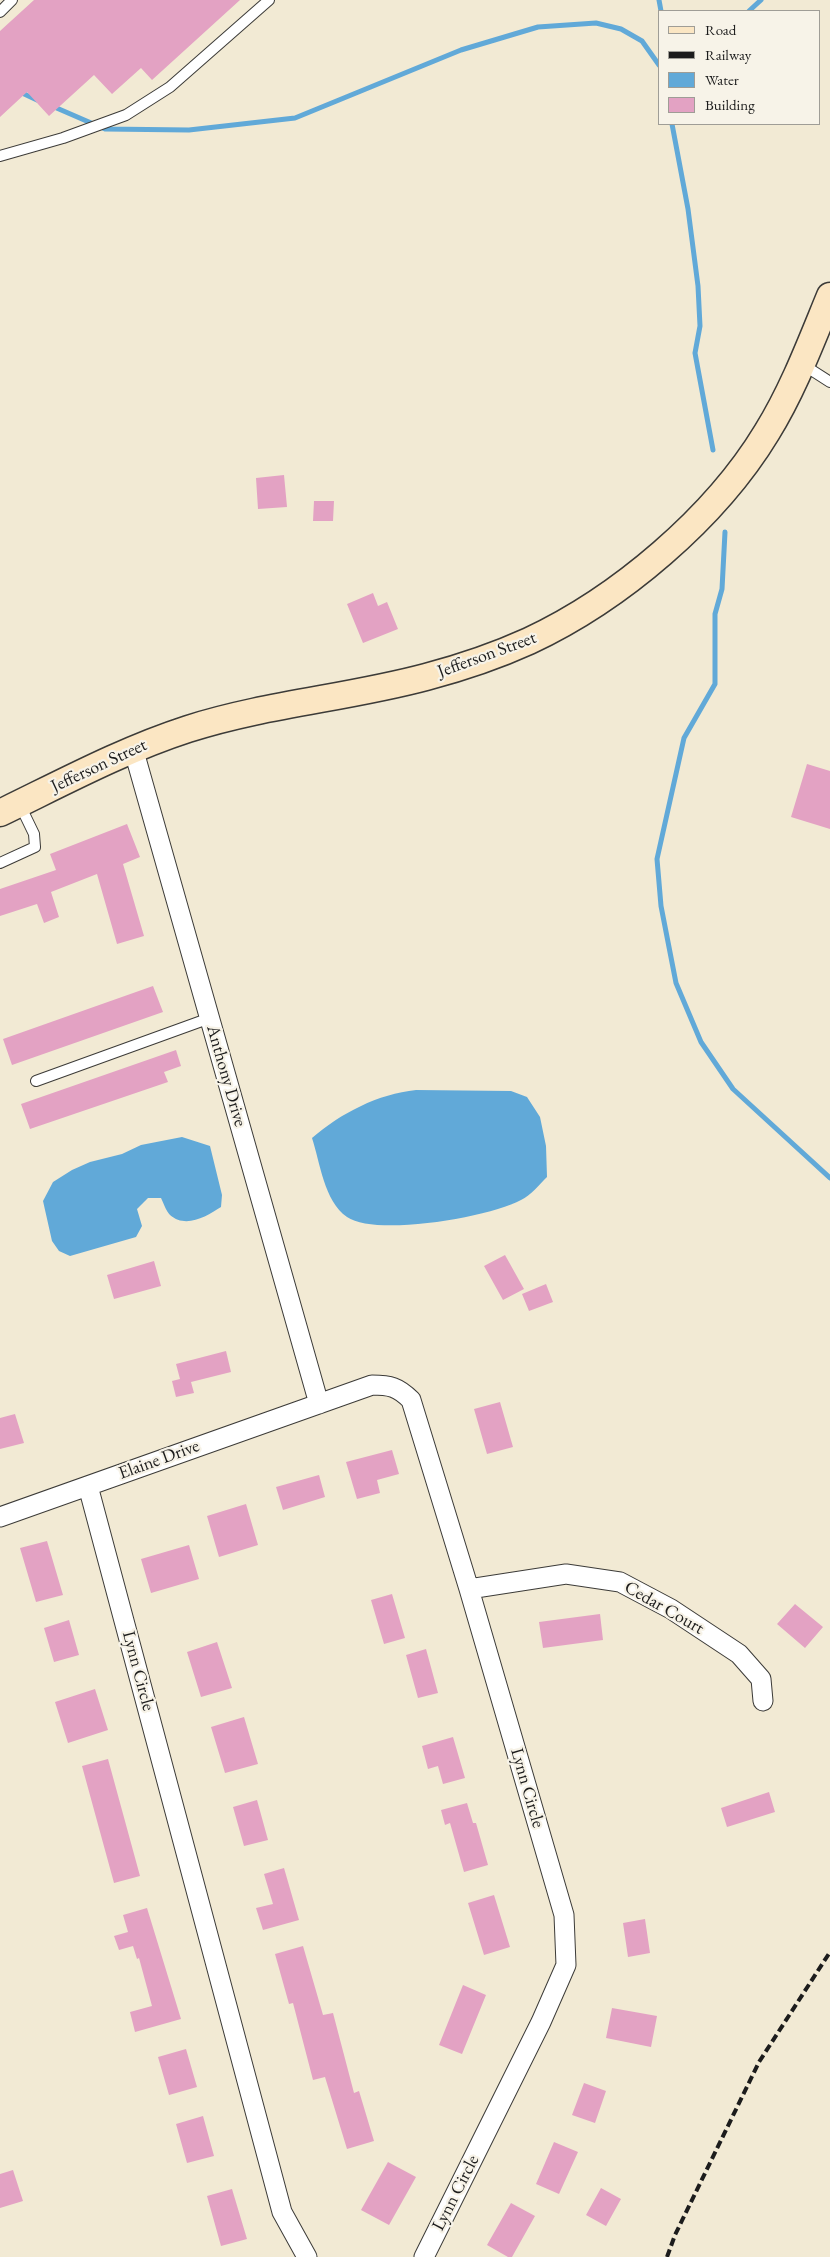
<!DOCTYPE html>
<style>
body{margin:0}
#map{position:relative;width:830px;height:2257px;overflow:hidden;background:#f2ead4;font-family:"EB Garamond",serif}
canvas{display:block}
.legend{position:absolute;left:658px;top:10px;width:162px;height:115px;box-sizing:border-box;background:#f7f3e8;border:1px solid #9f9d96;margin:0;padding:6px 9px;list-style:none;font-size:15px;color:#1c1c1c}
.legend li{display:flex;align-items:center;gap:10px;height:25px}
.legend b{width:25px;border:1px solid #9f9d96}
</style>
<div id="map">
<canvas width="830" height="2257"></canvas>
<ul class="legend">
<li><b style="height:6px;background:#fbe6c3"></b>Road</li>
<li><b style="height:6px;background:#1c1c1c"></b>Railway</li>
<li><b style="height:14px;background:#61a9d8"></b>Water</li>
<li><b style="height:14px;background:#e3a2c3"></b>Building</li>
</ul>
</div>
<script>
const context = document.querySelector('canvas').getContext('2d');
context.lineJoin = 'round';
function fillPath(path, color) { context.fillStyle = color; context.fill(path, 'evenodd'); }
function stroke(path, color, width, dash) { context.strokeStyle = color; context.lineWidth = width; context.lineCap = dash ? 'butt' : 'round'; context.setLineDash(dash || []); context.stroke(path); }
function drawText(font, color, halo, rows, align = 'center') {
  context.font = font + ' "EB Garamond",serif'; context.lineWidth = 4.5; context.setLineDash([]); context.textBaseline = 'middle'; context.strokeStyle = halo; context.fillStyle = color; for (const [text, x, y, turn = 0] of rows) {
    context.save(); context.translate(x, y); context.rotate((+turn || 0) * Math.PI / 180); context.textAlign = isNaN(turn) ? turn : align; if (halo) context.strokeText(text, 0, 0); context.fillText(text, 0, 0); context.restore();
  }
}
fillPath(new Path2D(`
 M416 1090 511 1091 527 1097 540 1117 546 1146 547 1177C539 1185 531 1195 521 1200 490 1217 376 1237 347 1217 324 1201 320 1162 312 1138 341 1113 378 1094 416 1090Z
 M182 1137 210 1146 222 1195 221 1207C207 1216 186 1229 170 1215 166 1211 163 1202 161 1198H148L137 1209 142 1226 136 1237 70 1256 59 1251 52 1241 43 1201 53 1182 72 1170 90 1162 122 1154 141 1145Z`), '#61a9d8');
stroke(new Path2D(`
 M659 0 661 11
 M749 11 761 0
 M20 92 37 100
 M52 106 105 129 189 130 295 118 461 50 538 27 596 23 621 29 642 41 659 65
 M672 124 688 209 698 286 700 326 695 353 713 450
 M725 532 722 589 715 614V684L684 738 657 859 661 906 676 983 701 1042 733 1089 830 1178`), '#61a9d8', 5);
fillPath(new Path2D(`
 M34 0H240L152 80 141 68 112 94 94 75 49 116 27 92 0 117V31Z
 M284 475 287 507 258 509 256 478Z
 M314 501H334L333 521H313Z
 M373 593 378 606 387 602 398 629 363 643 347 604Z
 M807 764 830 771V829L791 817Z
 M127 824 140 857 123 864 144 936 117 944 97 874 51 892 59 917 44 923 37 904 0 916V889L56 870 50 854Z
 M153 986 163 1012 12 1065 3 1039Z
 M176 1050 181 1066 164 1072 168 1082 30 1129 21 1104Z
 M505 1255 524 1289 503 1300 484 1266Z
 M154 1261 161 1286 114 1299 107 1275Z
 M546 1284 553 1302 529 1311 522 1294Z
 M226 1351 231 1372 191 1382 194 1393 176 1397 172 1381 180 1379 176 1364Z
 M500 1402 513 1447 487 1454 474 1409Z
 M15 1414 24 1443 0 1449V1418Z
 M392 1450 399 1474 377 1480 380 1493 357 1499 346 1462Z
 M319 1475 325 1497 283 1510 276 1487Z
 M246 1504 258 1545 219 1557 207 1516Z
 M47 1541 63 1595 36 1602 20 1548Z
 M189 1545 199 1579 151 1593 141 1559Z
 M392 1594 405 1638 384 1644 371 1600Z
 M795 1604 823 1627 805 1648 777 1624Z
 M600 1614 603 1640 543 1648 539 1622Z
 M69 1620 79 1655 54 1662 44 1628Z
 M217 1642 232 1688 201 1697 187 1652Z
 M426 1649 438 1693 418 1698 406 1655Z
 M95 1689 108 1730 68 1743 55 1702Z
 M244 1717 258 1764 225 1773 211 1727Z
 M453 1737 465 1778 443 1784 438 1766 428 1769 422 1746Z
 M108 1759 140 1876 114 1883 82 1766Z
 M769 1792 775 1812 727 1827 721 1808Z
 M257 1800 268 1840 244 1846 233 1807Z
 M467 1803 473 1823H476L488 1865 464 1872 450 1823 445 1825 441 1810Z
 M284 1868 299 1920 263 1930 256 1908 273 1904 264 1874Z
 M494 1895 510 1947 484 1955 468 1903Z
 M147 1908 181 2019 135 2032 130 2012 152 2006 139 1958 137 1959 133 1946 119 1950 114 1936 128 1932 123 1915Z
 M645 1919 650 1953 628 1957 623 1923Z
 M303 1946 323 2015 333 2013 354 2093 359 2091 374 2141 347 2149 325 2077 313 2080 293 2003 289 2004 275 1954Z
 M463 1985 486 1995 462 2054 439 2045Z
 M612 2008 657 2016 651 2047 606 2038Z
 M186 2049 197 2087 169 2095 158 2057Z
 M584 2083 606 2091 595 2123 572 2115Z
 M203 2116 214 2156 187 2163 176 2124Z
 M554 2142 578 2152 559 2194 536 2184Z
 M388 2162 416 2177 389 2225 361 2210Z
 M13 2170 23 2201 0 2208V2174Z
 M601 2188 621 2199 606 2226 586 2215Z
 M232 2189 247 2239 221 2246 207 2196Z
 M511 2203 535 2216 512 2257H508L487 2245Z`), '#e3a2c3');
const lane = new Path2D(`
 M0 12 12 0
 M0 156 63 138 126 115 170 87 269 0
 M802 364 830 382
 M0 863 35 847 34 834 20 805
 M36 1081 210 1018`);
const street = new Path2D(`
 M133 748 319 1404
 M88 1486 282 2212 307 2257
 M0 1517 372 1385C390 1385 398 1387 411 1400L469 1589 564 1915 566 1965 541 2022 424 2257
 M469 1589 566 1574 620 1582 671 1609 739 1654 761 1679 763 1701`);
const secondary = new Path2D(`
 M0 813C62 783 123 750 188 729 266 704 348 698 426 677 460 668 496 656 529 641 619 599 715 518 767 432 793 390 811 342 830 296`);
stroke(lane, '#3c3b38', 12);
stroke(street, '#3c3b38', 21);
stroke(secondary, '#3c3b38', 29);
stroke(lane, '#fff', 10);
stroke(street, '#fff', 19);
stroke(secondary, '#fbe6c3', 26);
stroke(new Path2D(`
 M667 2257 675 2235 759 2062 830 1952`), '#1c1c1c', 4, [8, 4]);
drawText('18px', '#1c1c1c', '#f7f3e8', [
 ["Jefferson Street",487,655,-20],
 ["Jefferson Street",99,766,-25],
 ["Anthony Drive",226,1076,74],
 ["Elaine Drive",159,1460,-20],
 ["Cedar Court",664,1608,30],
 ["Lynn Circle",138,1671,75],
 ["Lynn Circle",527,1788,74],
 ["Lynn Circle",456,2193,-63]
]);
</script>
